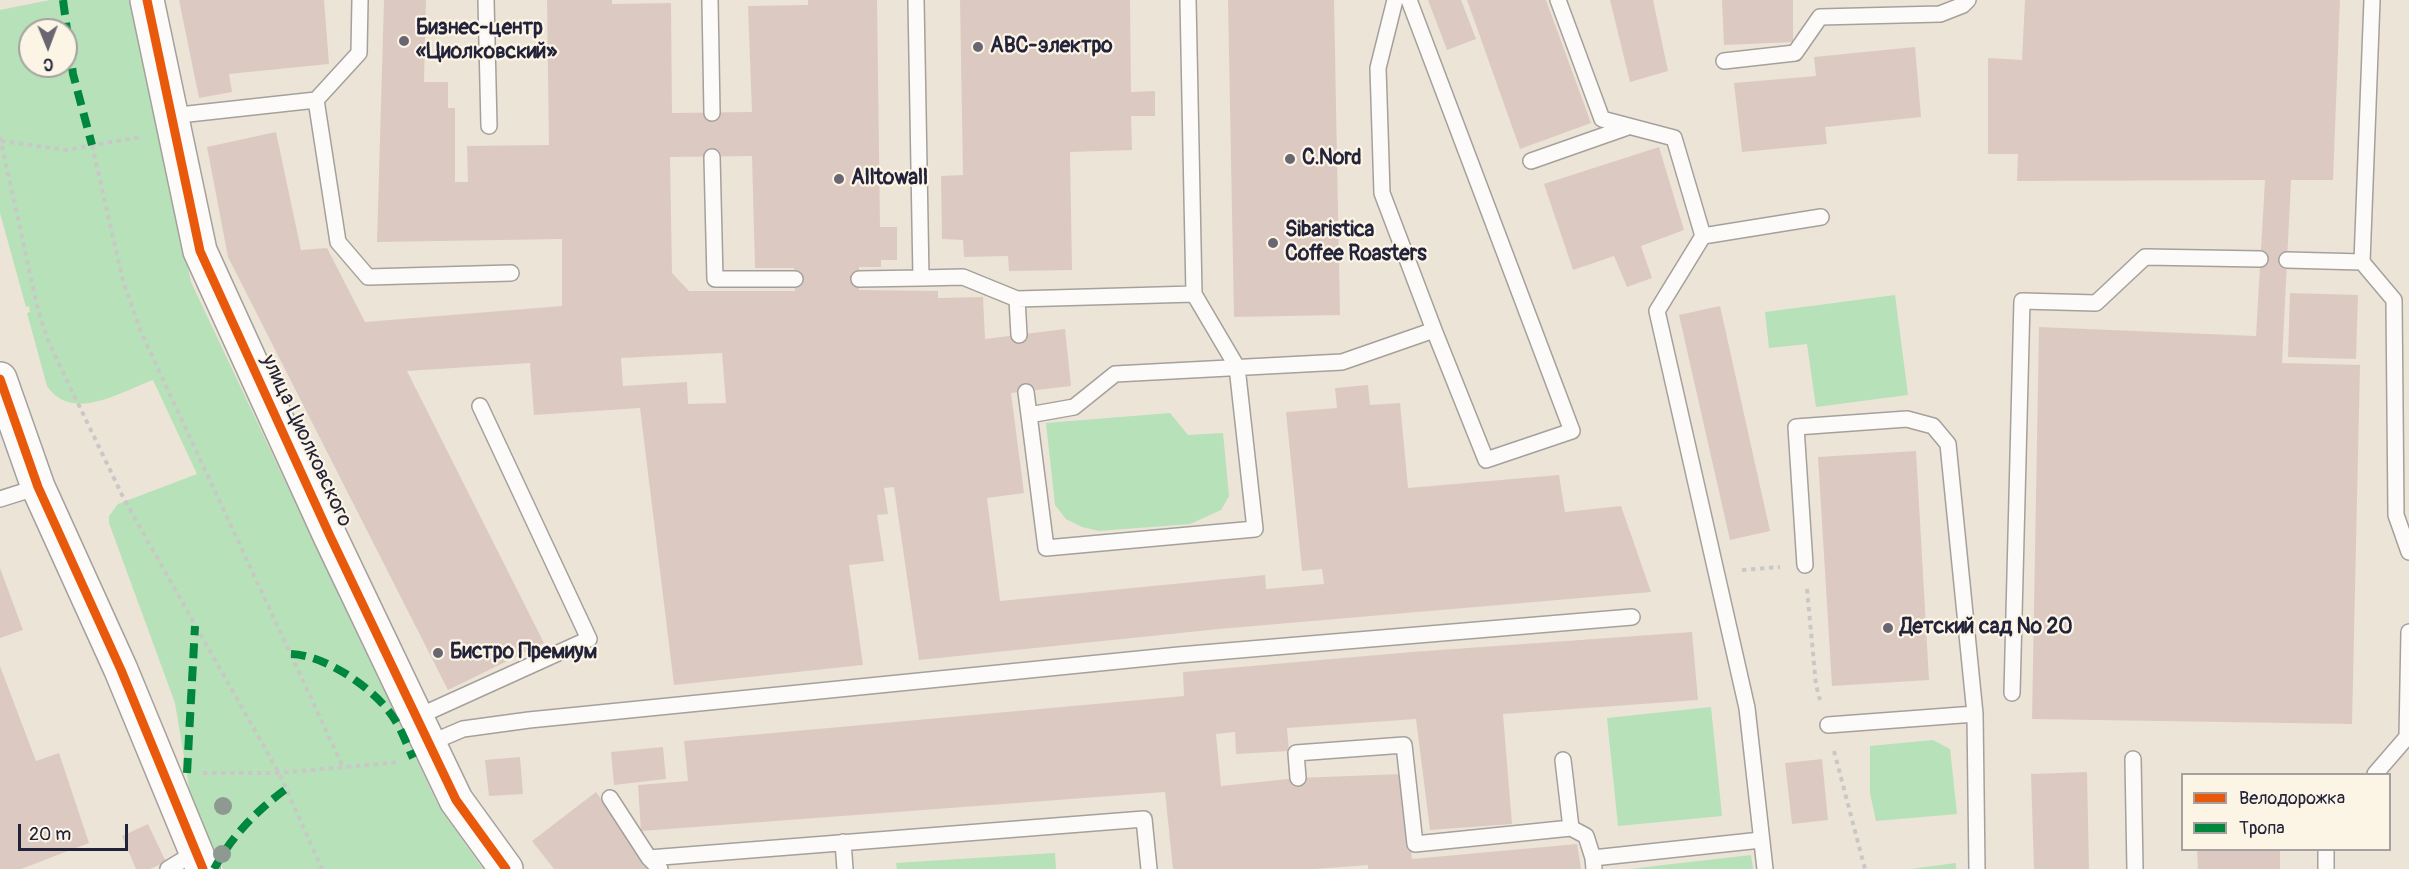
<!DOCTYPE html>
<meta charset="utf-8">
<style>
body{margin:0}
#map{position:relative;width:2409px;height:869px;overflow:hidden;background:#ece4d6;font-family:Pangolin,sans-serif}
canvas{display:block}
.legend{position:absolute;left:2181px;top:773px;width:210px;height:78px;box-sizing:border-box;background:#fcf5e5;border:2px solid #a5a1a1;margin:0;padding:8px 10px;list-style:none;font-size:18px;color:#22223b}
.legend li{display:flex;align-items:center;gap:12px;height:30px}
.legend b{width:30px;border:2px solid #a5a1a1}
.north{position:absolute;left:18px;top:18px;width:60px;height:60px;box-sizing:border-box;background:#fcf5e5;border:2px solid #a5a1a1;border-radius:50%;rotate:179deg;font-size:16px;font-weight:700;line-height:24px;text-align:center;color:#22223b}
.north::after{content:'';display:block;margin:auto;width:21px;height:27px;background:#696671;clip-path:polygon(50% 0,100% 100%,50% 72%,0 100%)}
.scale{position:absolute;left:18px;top:824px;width:110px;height:27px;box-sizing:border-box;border:3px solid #22223b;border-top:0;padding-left:8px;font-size:18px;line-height:21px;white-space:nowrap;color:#22223b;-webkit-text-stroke:4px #fcf5e5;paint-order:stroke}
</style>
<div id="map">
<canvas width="2409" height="869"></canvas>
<ul class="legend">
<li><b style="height:8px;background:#e8590c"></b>Велодорожка</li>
<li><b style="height:8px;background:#00873e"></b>Тропа</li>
</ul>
<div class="north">С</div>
<div class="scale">20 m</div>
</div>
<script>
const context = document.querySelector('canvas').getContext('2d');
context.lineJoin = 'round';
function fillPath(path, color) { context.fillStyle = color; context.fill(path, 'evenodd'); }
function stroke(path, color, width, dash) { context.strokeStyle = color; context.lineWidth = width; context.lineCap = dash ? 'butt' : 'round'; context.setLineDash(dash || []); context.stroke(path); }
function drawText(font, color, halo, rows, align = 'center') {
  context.font = font + ' Pangolin,sans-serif'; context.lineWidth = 4.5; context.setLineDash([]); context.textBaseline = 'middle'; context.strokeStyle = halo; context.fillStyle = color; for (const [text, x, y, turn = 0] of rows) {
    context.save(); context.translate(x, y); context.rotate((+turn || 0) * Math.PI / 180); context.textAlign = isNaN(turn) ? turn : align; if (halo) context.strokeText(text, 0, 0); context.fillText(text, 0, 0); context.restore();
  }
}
fillPath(new Path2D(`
 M50 0H131L161 148 191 282 438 805 483 869H223L191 799 175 703 109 523V516L118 504 197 474 153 380C120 392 72 423 47 386L27 313 30 312 29 306 26 307 0 213V10ZM30 30H66V66H30Z
 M1895 295 1908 395 1816 407 1807 344 1769 348 1765 312Z
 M1170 413 1188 435 1223 433 1229 496 1221 510 1190 524 1099 531 1082 527 1066 519 1055 505 1046 423Z
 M1711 707 1722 816 1618 826 1607 718Z
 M1933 740 1950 749 1957 814 1876 821 1870 793V746Z
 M1055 853 1056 869H897L896 863Z
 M1751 855 1753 869H1629Z
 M1956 863V869H1910Z`), '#b6e1b9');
fillPath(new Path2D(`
 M179 0H324L329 64 229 74 232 92 199 98Z
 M384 0H426L424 82H448V108H455V182H468L467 146 549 145 547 0H612V4L671 3 672 113 752 112 748 6 808 5V0H877L880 227H897V260H881V267H859V290L938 291V298L983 297 985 339 1065 329 1071 386 1011 393 1024 493 987 498 1000 601 1265 575 1266 589 1324 584 1322 569 1302 571 1286 412 1337 408 1335 388 1368 385 1370 405 1400 403 1408 488 1559 475 1565 512 1621 506 1651 592 1219 629 919 660 894 487 884 488 888 514 877 515 884 561 849 565 863 665 674 685 640 408 534 415 530 363 407 371 544 643 448 690 228 257 207 147 276 132 301 250 327 248 365 322 562 306V239L377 242ZM752 156 755 268H794L795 291H689L672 273 670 157ZM722 353 726 403 688 404 687 382 623 386 621 358Z
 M960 0H1130L1131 92 1155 91V116H1131L1132 150 1070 152 1072 270 1009 271 1008 256 964 257 963 240 942 239 941 176 963 175Z
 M1228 0H1334L1340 315 1234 317Z
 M1428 0H1461L1476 39 1447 50Z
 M1467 0H1546L1591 123 1520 149Z
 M1610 0H1653L1668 71 1630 82Z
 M1722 0H1793V42L1724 45Z
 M2025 0H2340L2333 180H2291L2282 363 2360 365 2352 724 2032 719 2039 327 2256 336 2265 180 2017 181 2018 154H1988V58L2022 60Z
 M1915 47 1921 117 1825 127 1827 144 1742 152 1734 83 1816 76 1814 57Z
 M1659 147 1684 230 1641 246 1652 278 1627 287 1614 256 1573 270 1544 184Z
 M2290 293 2358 295 2356 359 2288 357Z
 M1720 306 1770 531 1730 540 1679 315Z
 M1916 451 1929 680 1832 686 1818 457Z
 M0 568 23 630 0 638Z
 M1692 632 1698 700 1503 714 1512 824 1430 830 1416 719 1287 728 1289 751 1236 754 1235 732 1216 734 1221 786 1298 778 1401 774 1412 859 1577 844 1581 869H1368V865L1316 869H1173L1165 792 641 831 638 785 688 781 684 741 1184 696 1183 672 1412 652Z
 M0 666 36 761 59 753 89 843 21 869H0Z
 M663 747 666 779 614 785 611 752Z
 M520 757 523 794 489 796 485 760Z
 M1822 759 1828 820 1792 824 1785 763Z
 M2087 772 2089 869H2034L2031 774Z
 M596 792 652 869H554L532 841Z
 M148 824 166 862 150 869H136L122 836Z
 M2197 850H2280V869H2198Z`), '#dccac2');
const lane = new Path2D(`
 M486 0 489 126
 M710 0 712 113
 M916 0 921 278 963 277 1017 299 1194 294
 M1188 0 1194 294 1237 367 1255 529 1046 548 1029 415 1074 407 1115 374 1342 362 1434 330 1382 193 1378 68 1395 0
 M1409 0 1572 431 1486 460 1434 330
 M1558 0 1602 119 1674 138 1703 236 1657 311 1747 708 1765 869
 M2372 0 2362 262 2394 300 2396 515 2409 552
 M1724 61 1795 53 1820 17 1940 14 1963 5 1968 0
 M316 100 338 242 368 277 511 273
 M170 116 316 100 359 53 360 0
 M712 157 715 279H795
 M1531 161 1628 127
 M1703 236 1821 217
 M2287 260 2362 262
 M859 279 921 278
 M1017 299 1019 335
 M1026 392 1029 415
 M0 499 38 487
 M1805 565 1796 427 1907 419 1933 426 1948 444 1975 714
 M2012 693 2022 301 2096 303 2145 257 2260 259
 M417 717 589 639 480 406
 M1828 725 1975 714 1977 869
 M430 743 463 729 529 720 1179 655 1632 617
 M2133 759 2135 869
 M1563 760 1571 828 1586 836 1593 858
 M2375 774 2407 737 2409 632
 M1298 778 1296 753 1404 745 1415 844 1571 828
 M610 798 649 858 660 869
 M843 842 845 869
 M2326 850V869
 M649 858 1144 819 1149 869
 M168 869 196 852
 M1594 869 1593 858 1761 840`);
const secondary = new Path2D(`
 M147 0 200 251 330 536 456 800 506 869
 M0 379 38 487 121 670 203 869`);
stroke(lane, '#a5a09c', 18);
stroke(secondary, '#a5a09c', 36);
stroke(new Path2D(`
 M0 137 38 310 49 343 124 499 279 773 322 869
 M1 141 66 150 140 137
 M92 145 123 281 141 332 343 767
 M1742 570 1780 567
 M1807 589 1816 685 1820 700
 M1834 751 1865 869
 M203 773H279L399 762`), '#cac8c7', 4, [4.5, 4.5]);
stroke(lane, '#fcfbf9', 15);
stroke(secondary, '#fcfbf9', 33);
stroke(new Path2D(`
 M63 0 73 74 92 145
 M291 654C326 655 377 690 395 720 402 731 407 745 413 758
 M187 773 195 626
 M214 869C231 837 257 810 286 789`), '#00873e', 8, [15, 8]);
stroke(new Path2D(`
 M147 0 200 251 330 536 456 800 506 869
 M0 379 38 487 121 670 203 869`), '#e8590c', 9);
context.fillStyle = '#8e9992';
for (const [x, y] of [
 [223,806],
 [222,854]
]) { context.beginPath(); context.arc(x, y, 9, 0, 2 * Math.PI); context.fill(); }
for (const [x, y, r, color] of [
 [404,41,6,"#696671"],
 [978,47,6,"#696671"],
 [1290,159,6,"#696671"],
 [839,179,6,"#696671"],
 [1273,243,6,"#696671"],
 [1888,628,6,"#696671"],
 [438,653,6,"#696671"]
]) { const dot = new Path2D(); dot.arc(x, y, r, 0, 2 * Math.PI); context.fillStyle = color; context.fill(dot); stroke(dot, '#fcf5e5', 2); }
drawText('bold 21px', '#22223b', '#fcf5e5', [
 ["Бизнес-центр",416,29],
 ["«Циолковский»",416,53],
 ["АВС-электро",990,47],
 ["C.Nord",1302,159],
 ["Alltowall",851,179],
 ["Sibaristica",1285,231],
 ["Coffee Roasters",1285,255],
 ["Детский сад № 20",1900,628],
 ["Бистро Премиум",450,653]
], 'left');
drawText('21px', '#22223b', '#fcf5e5', [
 ["улица Циолковского",306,441,65]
]);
</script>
